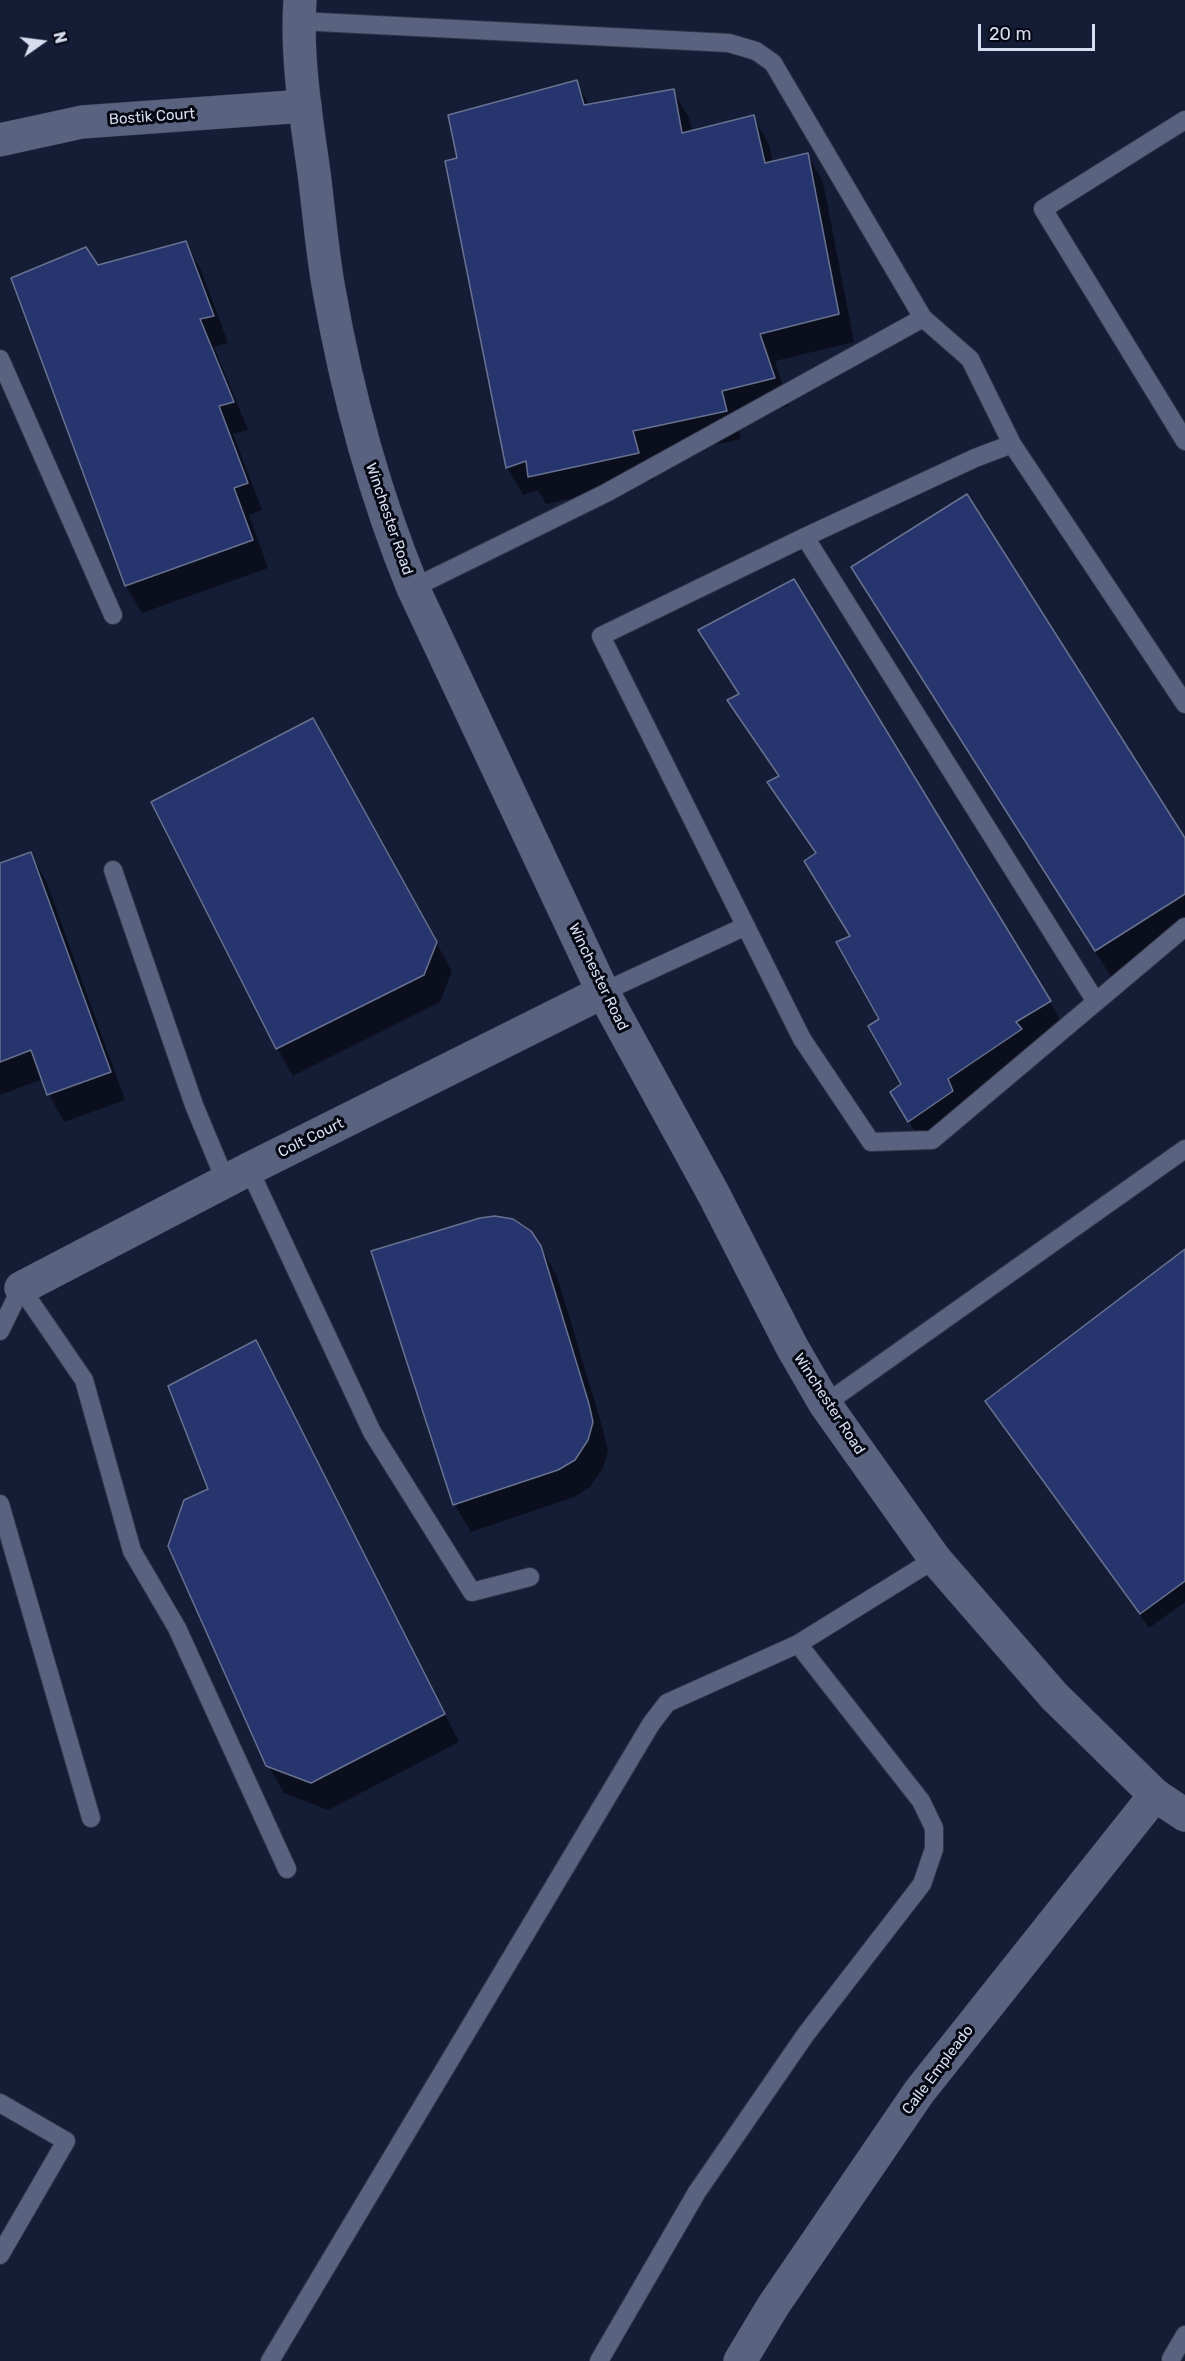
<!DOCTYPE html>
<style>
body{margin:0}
#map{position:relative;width:1185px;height:2361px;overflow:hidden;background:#151c35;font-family:Rubik,sans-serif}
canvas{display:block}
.north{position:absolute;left:12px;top:12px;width:60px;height:60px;-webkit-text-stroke:4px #050712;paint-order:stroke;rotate:76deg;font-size:16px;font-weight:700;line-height:24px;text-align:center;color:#d7ddee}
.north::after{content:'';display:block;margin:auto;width:21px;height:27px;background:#d7ddee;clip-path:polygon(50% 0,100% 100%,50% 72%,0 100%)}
.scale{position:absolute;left:978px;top:24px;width:117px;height:27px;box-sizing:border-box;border:3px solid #d7ddee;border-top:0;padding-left:8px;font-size:18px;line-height:21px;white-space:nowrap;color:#d7ddee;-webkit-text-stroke:4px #050712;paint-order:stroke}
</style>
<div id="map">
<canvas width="1185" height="2361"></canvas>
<div class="north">N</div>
<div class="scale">20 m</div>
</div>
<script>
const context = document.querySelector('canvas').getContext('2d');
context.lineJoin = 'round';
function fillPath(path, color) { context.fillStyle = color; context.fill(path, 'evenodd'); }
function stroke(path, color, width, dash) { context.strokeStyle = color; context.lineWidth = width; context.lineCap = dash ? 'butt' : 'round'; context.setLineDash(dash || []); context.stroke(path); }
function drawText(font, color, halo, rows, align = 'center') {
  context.font = font + ' Rubik,sans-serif'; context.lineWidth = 6; context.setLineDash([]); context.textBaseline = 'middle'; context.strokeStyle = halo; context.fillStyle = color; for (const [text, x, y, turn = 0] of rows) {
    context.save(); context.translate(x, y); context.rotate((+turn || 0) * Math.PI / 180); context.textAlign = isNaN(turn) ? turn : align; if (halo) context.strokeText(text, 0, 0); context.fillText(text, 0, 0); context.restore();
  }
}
fillPath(new Path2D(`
 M576 82 590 106 673 91 689 118 692 132 753 117 769 144 773 163 807 154 823 182 854 342 775 361 789 406 736 419 741 439 647 459 654 480 546 504 538 490 523 495 507 467 459 159Z
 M185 242 201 270 228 343 214 347 248 430 233 434 262 510 249 515 268 568 142 613 126 586 13 279 98 267Z
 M869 595 1185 841V931L1112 978Z
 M700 630 1050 1002 1065 1029 925 1148 908 1120 903 1084 881 1019 851 937 816 855 769 782 779 778 729 701 740 695Z
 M328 748 452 971 440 1002 293 1076 277 1048Z
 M31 854 46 881 125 1100 64 1122 49 1094 43 1079 0 1095V865Z
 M540 1247 557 1276 604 1433 608 1451 603 1468 590 1487 574 1497 471 1532 455 1505 372 1252Z
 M1185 1251V1602L1149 1628 987 1401Z
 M271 1369 459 1742 328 1810 284 1793 268 1765 210 1489Z`), '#0007');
const building = new Path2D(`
 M577 80 584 105 674 89 682 133 754 115 765 163 808 153 839 314 760 334 775 378 722 391 727 411 633 431 639 453 528 477 526 461 506 468 445 161 457 158 448 115Z
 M186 241 214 316 200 319 234 402 219 406 248 483 234 488 253 540 125 586 11 278 86 247 98 265Z
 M967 494 1185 838V894L1095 951 851 567Z
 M794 579 1051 1001 1016 1022 1022 1029 948 1079 953 1091 908 1122 890 1092 901 1084 868 1026 879 1019 836 942 850 936 804 861 816 853 767 782 779 776 727 700 739 694 698 630Z
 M313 718 437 942 424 975 276 1049 151 802Z
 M31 852 111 1072 47 1095 31 1050 0 1062V863Z
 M495 1216 513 1219 531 1231 541 1246 589 1404 593 1422 588 1440 575 1460 558 1470 453 1505 371 1251 480 1218Z
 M1185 1249V1581L1140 1614 985 1401Z
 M256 1340 445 1714 311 1783 266 1766 168 1546 184 1500 208 1489 168 1386Z`);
fillPath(building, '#26356d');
stroke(building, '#687290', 1.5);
const lane = new Path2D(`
 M299 21 729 43 756 51 773 63 923 318 606 493 413 588
 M1185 120 1043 209 1185 441
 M923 318 970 359 1012 444
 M0 359 113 615
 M805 537 1096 1002
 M1185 704 1012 444 975 458 805 537 601 636 802 1039 871 1142 932 1140 1185 927
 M113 870 194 1105 226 1182
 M603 992 746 926
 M249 1169 372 1432 472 1592 530 1577
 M21 1288 84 1380 132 1551 177 1628 287 1869
 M0 1331 21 1288
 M825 1404 1185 1149
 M0 1504 91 1818
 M0 2103 66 2141 0 2255
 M1171 2359 1185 2335
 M270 2361 651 1724 667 1703 798 1644 935 1559
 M599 2361 697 2192 806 2034 922 1884 934 1849V1828L921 1801 798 1644`);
const street = new Path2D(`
 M0 140 82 122 305 106
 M21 1288 249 1169 603 992
 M740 2361 773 2306 919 2092 1155 1795`);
const secondary = new Path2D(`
 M300 0C296 57 306 116 314 173 319 212 322 251 329 290 347 392 374 493 413 588L603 992 713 1193 792 1347 825 1404 935 1559 1054 1696 1155 1795 1185 1815`);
stroke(lane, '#323549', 20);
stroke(street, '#323549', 34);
stroke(secondary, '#323549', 34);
stroke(lane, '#596380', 18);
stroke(street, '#596380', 33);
stroke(secondary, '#596380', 33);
drawText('15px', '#d7ddee', '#050712', [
 ["Bostik Court",152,117,-4],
 ["Winchester Road",389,519,71],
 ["Winchester Road",598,977,64],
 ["Colt Court",311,1138,-26],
 ["Winchester Road",829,1404,57],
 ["Calle Empleado",938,2070,-53]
]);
</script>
